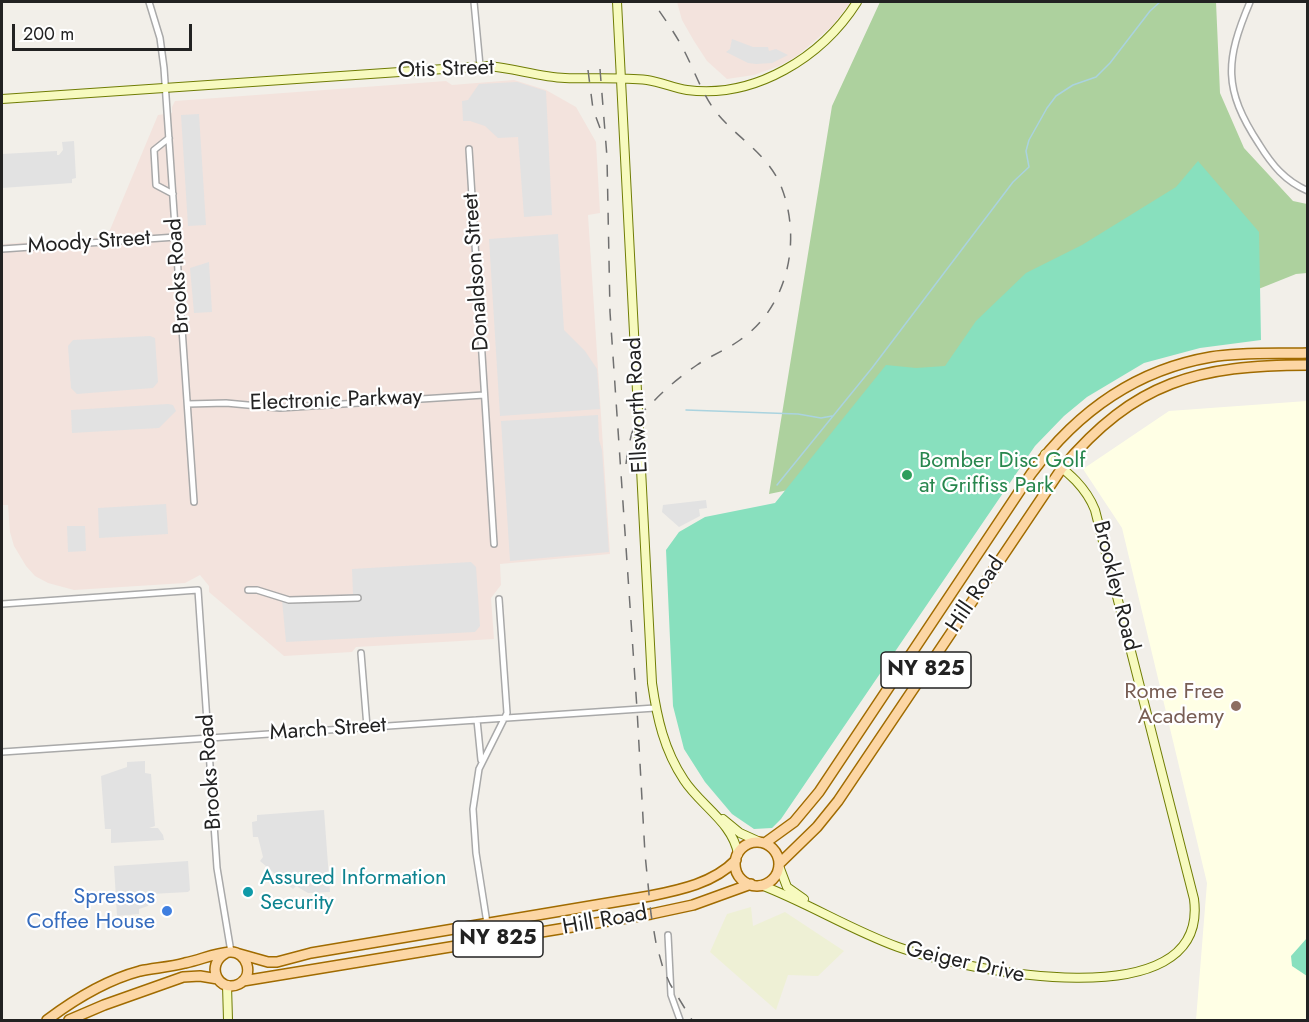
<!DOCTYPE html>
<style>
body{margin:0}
#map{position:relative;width:1309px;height:1022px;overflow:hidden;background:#f2efe9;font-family:Jost,sans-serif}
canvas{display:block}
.frame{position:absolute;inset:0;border:3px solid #222;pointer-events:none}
.scale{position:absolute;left:12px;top:24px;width:180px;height:27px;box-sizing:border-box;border:3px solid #222;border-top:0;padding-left:8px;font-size:18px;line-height:21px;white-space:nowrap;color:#222;-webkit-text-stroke:4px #fff;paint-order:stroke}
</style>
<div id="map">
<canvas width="1309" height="1022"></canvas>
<div class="frame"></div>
<div class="scale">200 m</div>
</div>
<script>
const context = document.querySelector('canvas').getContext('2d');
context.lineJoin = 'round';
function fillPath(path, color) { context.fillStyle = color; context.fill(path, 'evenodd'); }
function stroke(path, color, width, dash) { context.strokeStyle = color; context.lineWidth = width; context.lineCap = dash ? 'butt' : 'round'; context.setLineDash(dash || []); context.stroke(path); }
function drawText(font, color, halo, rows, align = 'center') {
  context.font = font + ' Jost,sans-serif'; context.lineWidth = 4.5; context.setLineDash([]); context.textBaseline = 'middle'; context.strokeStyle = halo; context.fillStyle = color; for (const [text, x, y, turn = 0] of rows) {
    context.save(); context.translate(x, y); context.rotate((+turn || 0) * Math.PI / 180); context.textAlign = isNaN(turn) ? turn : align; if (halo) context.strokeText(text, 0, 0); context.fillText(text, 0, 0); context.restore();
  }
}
fillPath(new Path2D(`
 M1307 401V1020H1196L1207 883 1122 528 1083 469 1169 411Z`), '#ffffe5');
fillPath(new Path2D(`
 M677 2H851L832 26 797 56 779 66 754 75 727 79 707 61 694 41 682 20Z
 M514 80 546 90 576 107 596 142 600 213 588 215 610 554 500 564 501 585 491 598 494 639 356 647 352 652 284 656 209 592V586L200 575 185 583 74 590 48 583 35 576 26 566 14 546 10 532 8 505H2V244L107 237 158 115 172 113V107L175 101 446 81 452 85Z`), '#f3e3dd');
fillPath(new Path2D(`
 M751 907 753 926 785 912 844 951 818 976 788 975 776 1010 710 952 727 914Z`), '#eef0d5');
fillPath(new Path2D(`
 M880 2H1216L1220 93 1244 148 1293 201 1307 204V273L1296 274 1191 316 972 452 769 494 832 106Z`), '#add19e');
fillPath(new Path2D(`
 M1198 161 1259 232 1261 340 1200 348 1144 363 1087 397 1064 416 1035 446 781 819 772 828 754 829 732 814 705 782 684 749 673 706 666 550 679 532 705 517 775 503 886 365 916 368 945 366 976 321 1026 273 1082 245 1176 187Z
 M1307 938V976L1292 966 1291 956Z`), '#88e0be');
fillPath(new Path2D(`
 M732 39 753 47H768L769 51 776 49 788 55 772 63 756 64 748 63 726 52 730 49Z
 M517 82 546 91 552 215 524 217 518 137 498 138 485 126 470 121H463L462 101 468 100 479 84Z
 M199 114 206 225 188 226 181 115Z
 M74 141 76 178 72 179V183L2 188V154L57 151V155H59L63 150 62 142Z
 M558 234 564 330 585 351 597 369 600 409 500 416 489 239Z
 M209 262 212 312 194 313 190 268Z
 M150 336 155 338 158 382 153 388 77 394 71 388 68 346 73 340Z
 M168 404 173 405 176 411 159 428 72 433 71 410Z
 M598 415 599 440 602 450 609 552 510 561 501 421Z
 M706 500 707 508 699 509 700 516 679 527 662 512 663 505Z
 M166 504 168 534 99 538 98 508Z
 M67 526H85L86 551 68 552Z
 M471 562 476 567 480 626 475 632 286 642 282 600 353 594 352 569Z
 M145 761V773L151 774 155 826 149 828H158L163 835 164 840 111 843V829H105L101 776 127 767V762Z
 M324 810 330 892 308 893 296 886 293 889 260 861 263 857 258 837H253L252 822 257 821V815Z
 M188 861 190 890 188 892 151 894 148 906 139 909V914L117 916 114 866Z`), '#e2e2e2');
stroke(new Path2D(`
 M686 410 798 414 821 418 832 416
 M777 485 872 368 1013 182 1029 167 1026 151 1029 140 1047 108 1056 96 1073 85 1096 77 1110 63 1150 11 1160 2`), '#aad3df', 1.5);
const street = new Path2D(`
 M149 2 160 38 164 68 194 502
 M474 2 480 66
 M1250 2C1225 61 1223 89 1259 144 1272 165 1285 181 1308 191
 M169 138 154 150 156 185 173 194
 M469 149 494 544
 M2 249 176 237
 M188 404 226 403 280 408 484 395
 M248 590H257L289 600 358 598
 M2 604 198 590 217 868 231 952
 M361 653 367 727
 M477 720 481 760
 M2 752 655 708
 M487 923 476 853 473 809 479 769 507 713 499 599
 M668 935 671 995 680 1020`);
const secondary = new Path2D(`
 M617 2 652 683C657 718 664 750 684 780 700 805 733 823 738 854
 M2 99 488 66C514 68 539 77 565 78 592 79 620 77 647 80 661 82 674 88 687 90 755 99 822 57 857 2
 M723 819 740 833 760 842
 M779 866 787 887 804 899
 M761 885C808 903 851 930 898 947 963 970 1210 1022 1194 899L1095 510C1085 485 1066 471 1045 454
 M227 985 228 1020`);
const primary = new Path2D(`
 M735 864a22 22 0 1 1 44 0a22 22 0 1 1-44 0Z
 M765 843 794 822 819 792 1031 474C1076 413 1135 370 1211 357 1243 352 1275 354 1308 353
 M779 864 817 827 838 801 1062 468C1135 381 1198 365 1308 365
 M236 953 268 962H277L311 953 650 896C680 890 714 883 736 860
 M243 981 651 914 693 905 751 884
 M47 1020C75 999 106 980 140 971 155 968 170 967 185 963 200 960 215 953 230 952 247 951 255 976 239 984 219 994 204 965 226 953
 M69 1020 104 1005 183 977 200 976 218 979`);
stroke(street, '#a9a9a9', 8);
stroke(secondary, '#707d05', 10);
stroke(primary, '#a06b00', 12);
stroke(street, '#fff', 5);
stroke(secondary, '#f7fabf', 8);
stroke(primary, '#fcd6a4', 9);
stroke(new Path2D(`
 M600 69 607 157 610 312 637 709 645 854 651 914 656 943 663 968 670 984 692 1020
 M588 70 593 109 600 128
 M626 464C628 448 631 430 639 416 642 412 648 407 652 403 665 389 681 376 697 365 710 356 726 350 740 340 789 306 802 239 781 186 767 152 733 136 713 108 699 87 692 64 680 43 672 29 662 15 653 2`), '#707070', 1.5, [12, 12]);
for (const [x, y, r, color] of [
 [907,475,6,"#2e9e5b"],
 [1236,706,6,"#8d6e63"],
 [248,892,6,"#0f9aa8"],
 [167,911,6,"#3f7fe0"]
]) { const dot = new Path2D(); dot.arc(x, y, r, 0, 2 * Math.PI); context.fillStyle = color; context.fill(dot); stroke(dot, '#fff', 2); }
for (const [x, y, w] of [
 [926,670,90],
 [498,939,90]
]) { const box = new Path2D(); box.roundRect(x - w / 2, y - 18, w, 36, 4.5); context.fillStyle = '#fff'; context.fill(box); stroke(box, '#222', 1.5); }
drawText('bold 21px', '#222', null, [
 ["NY 825",926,670],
 ["NY 825",498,939]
]);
drawText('22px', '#222', '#fff', [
 ["Otis Street",446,70,-2],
 ["Moody Street",89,243,-4],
 ["Donaldson Street",477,272,-94],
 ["Brooks Road",179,276,-94],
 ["Electronic Parkway",336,401,-2],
 ["Ellsworth Road",638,405,-93],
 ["Brookley Road",1115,586,76],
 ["Hill Road",976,595,-56],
 ["March Street",328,730,-4],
 ["Brooks Road",211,772,-94],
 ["Hill Road",605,921,-10],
 ["Geiger Drive",965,963,13]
]);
drawText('22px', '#27864d', '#fff', [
 ["Bomber Disc Golf",919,462],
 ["at Griffiss Park",919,487]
], 'left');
drawText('22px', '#785e54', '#fff', [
 ["Rome Free",1224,693],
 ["Academy",1224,718]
], 'right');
drawText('22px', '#0d838f', '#fff', [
 ["Assured Information",260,879],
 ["Security",260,904]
], 'left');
drawText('22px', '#366cbe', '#fff', [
 ["Spressos",155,898],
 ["Coffee House",155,923]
], 'right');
</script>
